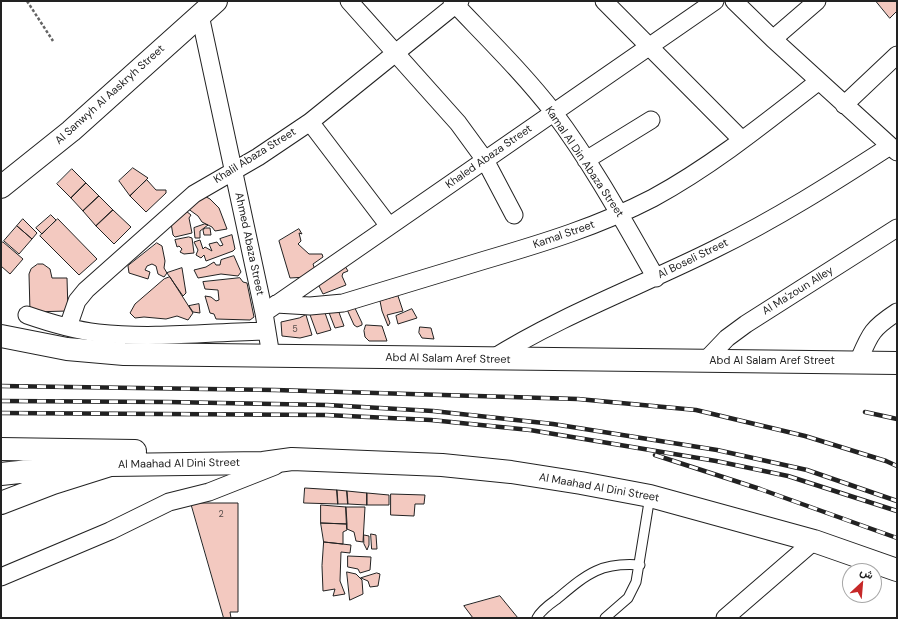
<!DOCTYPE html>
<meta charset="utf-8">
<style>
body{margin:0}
#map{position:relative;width:898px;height:619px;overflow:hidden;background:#fff;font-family:"DM Sans",Vazirmatn,sans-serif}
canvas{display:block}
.frame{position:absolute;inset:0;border:2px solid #222;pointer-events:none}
.north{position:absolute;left:842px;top:563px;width:40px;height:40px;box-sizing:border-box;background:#fff;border:1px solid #a7a7a7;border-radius:50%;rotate:26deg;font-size:11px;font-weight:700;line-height:16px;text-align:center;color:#222}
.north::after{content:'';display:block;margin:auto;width:14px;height:18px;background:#c62828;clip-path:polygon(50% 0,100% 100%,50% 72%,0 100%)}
</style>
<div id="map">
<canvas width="898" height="619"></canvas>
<div class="frame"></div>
<div class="north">ش</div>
</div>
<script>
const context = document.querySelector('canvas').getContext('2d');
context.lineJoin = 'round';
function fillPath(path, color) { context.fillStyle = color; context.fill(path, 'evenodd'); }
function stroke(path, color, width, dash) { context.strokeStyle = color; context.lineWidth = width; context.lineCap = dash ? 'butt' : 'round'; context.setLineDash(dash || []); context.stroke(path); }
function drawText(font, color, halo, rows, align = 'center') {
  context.font = font + ' "DM Sans",sans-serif'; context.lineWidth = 3; context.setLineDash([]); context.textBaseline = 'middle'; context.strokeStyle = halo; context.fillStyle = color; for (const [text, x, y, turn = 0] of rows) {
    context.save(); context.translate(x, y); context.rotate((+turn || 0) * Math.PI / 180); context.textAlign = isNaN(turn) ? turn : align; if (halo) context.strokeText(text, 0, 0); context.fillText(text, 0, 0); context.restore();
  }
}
const building = new Path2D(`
 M876 1H897V11L890 18Z
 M133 168 148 178 130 196 119 181Z
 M72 169 86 183 71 198 57 184Z
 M147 180 156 190H166V193L146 212 130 196Z
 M86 183 99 196 83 211 71 198Z
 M199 193 210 199 219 208 227 229 215 231 212 227 202 222 198 216 187 208Z
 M99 196 113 210 96 226 83 211Z
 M113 210 131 227 114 244 96 226Z
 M186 211 191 215 189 218 192 233 175 237 173 235 171 223Z
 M51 215 56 220 42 234 36 228Z
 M23 219 37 233 32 239 17 226Z
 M58 219 97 259 79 275 40 236Z
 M205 224 208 225 200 231V238H195L194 228Z
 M17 226 32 239 19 254 4 241Z
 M206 228H210L211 235H204L203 230Z
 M299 229 302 234 299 233 301 241 298 244 309 254H322L323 257 313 264 315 270 307 277 290 278 279 241Z
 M232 235 235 249 233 251 206 261 204 255 201 258 196 255 198 250 194 242 200 240 203 249 205 247 212 251 209 244 217 242 220 246 223 245 220 239Z
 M189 237 192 238 194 253 184 254 180 252 182 249 179 246 177 247 175 240Z
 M3 242 23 259 10 274 1 266V244Z
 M157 243 162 246 165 261 164 268 167 273 164 277 158 274 156 266 152 264 147 266 145 270 150 272 148 279 129 273 128 266Z
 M234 256 241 272 238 276 221 274 198 278 194 270 206 267 214 262 216 265H220L221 260Z
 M343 263 348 271 343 273 342 276 346 285 323 294 317 282Z
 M38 264H43L50 269 52 278H67L68 311 30 312 29 274 31 269Z
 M182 268 186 293 183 296 167 273Z
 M170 277 193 313 188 320 177 316 166 319 144 317 135 318 130 313 135 304 164 279Z
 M240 278 243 282 247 283 254 317 250 320 216 319 214 314 210 313 205 296 211 297 216 301 219 300 218 290 205 289 203 282Z
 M398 296 403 311 387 315 390 323 388 326 382 311 380 301Z
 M199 304 200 313 193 312 189 306Z
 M353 304 362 323V325L357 327 354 325 345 305Z
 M337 307 344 326 335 328 328 310Z
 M412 309 417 318 398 324 396 316Z
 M324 310 331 330 317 334 309 312Z
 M306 315 312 335 300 338 282 336 281 322 299 318Z
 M366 325 382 326 387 341H369L365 337 364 331Z
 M420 327 431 328 434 339 422 338 419 333Z
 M305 488 337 490 338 504 304 503Z
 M337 490 347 491 348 504H338Z
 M347 491 367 493V505L348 504Z
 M367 493 389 495V505H367Z
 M391 494 425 495 424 504H415L414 516 391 515Z
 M191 503H238V612H230L231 618H224Z
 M321 505 346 507 347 524 321 523Z
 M346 507H365L363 542 356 541 354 532 347 529Z
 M321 523 347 524V530L343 532V544L324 542Z
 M371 534 376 535 377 549H372Z
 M364 535 369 536V545L367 550 364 544Z
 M324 542 351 545 350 553 341 552 340 581 345 594 333 596 335 589 323 591 322 566Z
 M348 556 371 557 370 570 360 573 358 569 348 567Z
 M347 572 356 574 362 580 363 594 350 600Z
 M377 573 380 574 378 586 370 587 368 581 361 578Z
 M500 596 518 618H473L464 606Z`);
fillPath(building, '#f3c9c0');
stroke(building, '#222', 1);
const service = new Path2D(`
 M537 618C541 610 550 604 557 599 587 574 600 562 640 565
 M605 618 628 598 636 582 650 496`);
const minor = new Path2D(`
 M349 1 458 123 485 160 514 215
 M452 1C487 38 523 73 554 113 593 165 624 222 656 278
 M604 1 742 140
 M734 1 773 39 897 152
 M200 15 264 313 271 356
 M773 39 817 1
 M844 105 897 55
 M310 122 389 226
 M586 160 651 120
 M276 304 310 306 343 303C390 289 438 274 485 260 543 243 599 226 653 198 712 166 765 123 819 81
 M264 313 715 1
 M27 315C50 323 74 330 98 333 153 339 212 332 267 331
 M68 327 77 301 86 290 194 194 258 157 310 122 460 1
 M490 360C561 315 641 286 715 249 776 219 833 183 890 146
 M705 361 727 338 746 324 897 228
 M858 362C870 334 871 329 897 312
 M1 577 110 531 169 502 209 492 275 466
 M725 618 814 541`);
const primary = new Path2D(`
 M1 187 71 131 216 1
 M1 336 67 349 124 354 897 363
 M1 449 135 451
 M1 474 75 466
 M1 503 53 483 110 465 263 463 292 459 442 465 511 472 581 483 650 496 814 541 897 570`);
stroke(service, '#222', 11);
stroke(minor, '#222', 19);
stroke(primary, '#222', 24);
stroke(new Path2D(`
 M27 1 53 41`), '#646464', 2.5, [3, 2]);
stroke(service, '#fff', 9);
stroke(minor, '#fff', 17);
stroke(primary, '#fff', 22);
const rail = new Path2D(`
 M1 386 275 390 578 399 696 410 805 436 886 461 897 466
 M1 401 168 402 327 405 433 411 553 424 717 450 807 470 897 501
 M865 412 897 419
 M1 413 326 415 431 420 530 430 716 461 788 476 897 511
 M655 455 760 489 897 538`);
stroke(rail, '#222', 4.5);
stroke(rail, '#fff', 3, [9]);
drawText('9px', '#564c4a', null, [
 ["5",295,330],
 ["2",221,515]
]);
drawText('11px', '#222', '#fff', [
 ["Al Sanwyh Al Aaskryh Street",110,95,-42],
 ["Khalil Abaza Street",255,156,-32],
 ["Khaled Abaza Street",489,157,-35],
 ["Kamal Al Din Abaza Street",584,162,56],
 ["Kamal Street",564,235,-19],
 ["Ahmed Abaza Street",249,244,78],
 ["Al Boseli Street",693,259,-26],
 ["Al Ma'zoun Alley",798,291,-32],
 ["Abd Al Salam Aref Street",448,359,1],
 ["Abd Al Salam Aref Street",772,361],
 ["Al Maahad Al Dini Street",179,464,-1],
 ["Al Maahad Al Dini Street",599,488,10]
]);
</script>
